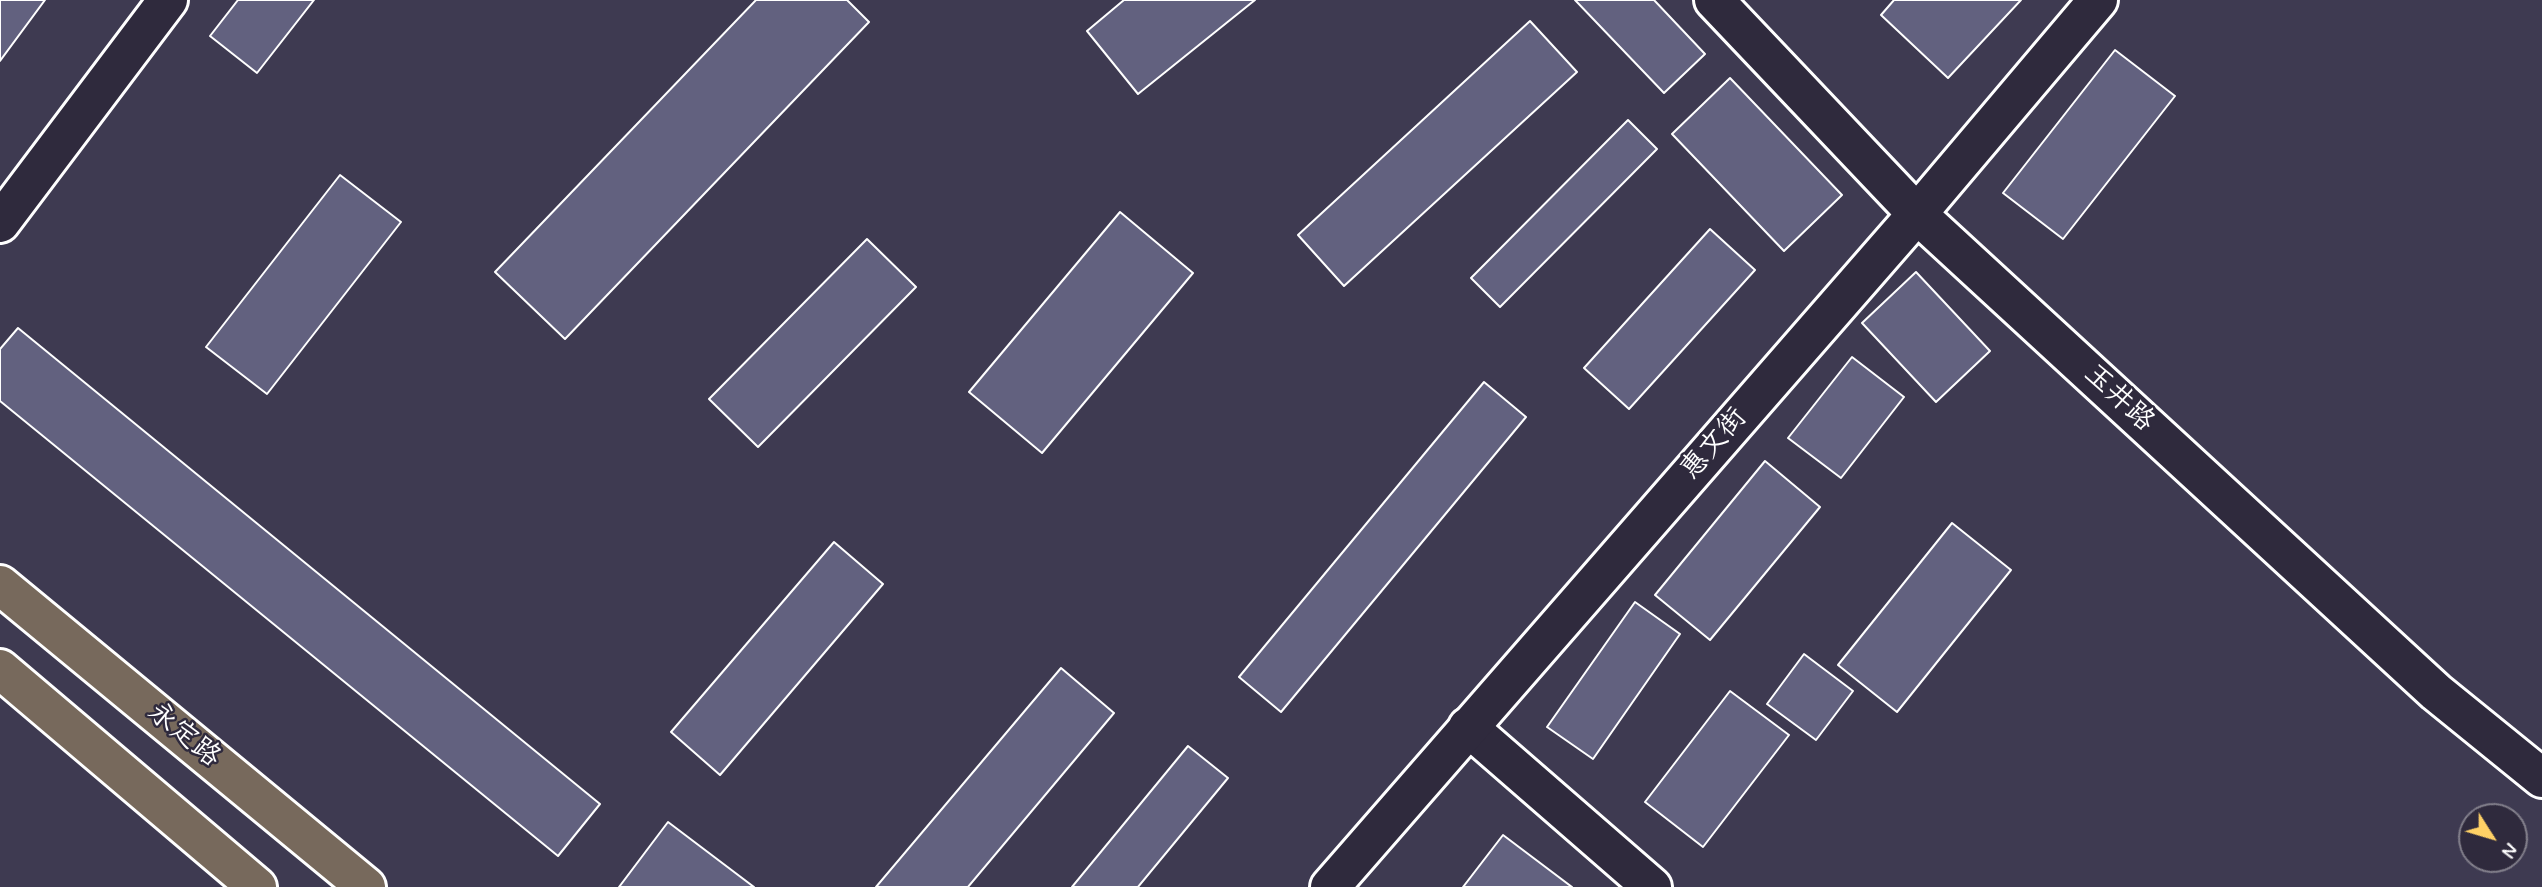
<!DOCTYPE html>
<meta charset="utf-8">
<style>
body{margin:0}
#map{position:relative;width:2542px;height:887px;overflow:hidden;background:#3e3a51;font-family:Mynerve,sans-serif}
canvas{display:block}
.north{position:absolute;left:2458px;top:803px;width:70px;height:70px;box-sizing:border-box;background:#2f2a3d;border:2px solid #827f8b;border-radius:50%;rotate:127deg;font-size:19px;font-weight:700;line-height:28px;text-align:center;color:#fff}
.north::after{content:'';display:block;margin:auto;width:24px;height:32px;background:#ffd166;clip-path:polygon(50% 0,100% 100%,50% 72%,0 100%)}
</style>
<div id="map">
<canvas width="2542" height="887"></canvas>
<div class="north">N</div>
</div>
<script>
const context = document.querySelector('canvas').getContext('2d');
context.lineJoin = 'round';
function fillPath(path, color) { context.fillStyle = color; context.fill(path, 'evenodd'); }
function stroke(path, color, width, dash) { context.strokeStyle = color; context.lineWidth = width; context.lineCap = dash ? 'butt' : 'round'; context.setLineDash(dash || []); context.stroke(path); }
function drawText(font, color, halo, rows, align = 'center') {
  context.font = font + ' Mynerve,"LXGW WenKai TC",sans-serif'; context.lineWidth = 5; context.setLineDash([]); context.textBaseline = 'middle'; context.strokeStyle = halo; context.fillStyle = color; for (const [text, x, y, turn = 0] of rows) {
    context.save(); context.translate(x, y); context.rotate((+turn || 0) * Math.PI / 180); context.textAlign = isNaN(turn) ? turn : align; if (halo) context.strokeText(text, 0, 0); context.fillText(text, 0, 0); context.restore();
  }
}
const building = new Path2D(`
 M0 0H45L0 61Z
 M238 0H314L257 73 210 36Z
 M756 0H847L869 22 565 339 495 272Z
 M1124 0H1255L1138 94 1087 31Z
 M1575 0H1654L1705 54 1664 93Z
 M1894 0H2021L1948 78 1881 15Z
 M1530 21 1577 72 1344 286 1298 235Z
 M2115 50 2175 96 2063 239 2003 193Z
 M1730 78 1842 195 1784 251 1672 134Z
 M1628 120 1657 149 1500 307 1471 278Z
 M340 175 401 222 267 394 206 347Z
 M1120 212 1193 273 1042 453 969 392Z
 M1710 229 1755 270 1629 409 1584 368Z
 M867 239 916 287 758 447 709 399Z
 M1916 272 1990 351 1936 402 1862 323Z
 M18 328 600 804 558 856 0 401V349Z
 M1852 357 1904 397 1841 478 1788 438Z
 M1484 382 1526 417 1281 712 1239 677Z
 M1765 461 1820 507 1710 640 1655 595Z
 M1952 523 2011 570 1897 712 1838 665Z
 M834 542 883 584 720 775 671 732Z
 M1635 602 1680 634 1593 759 1547 727Z
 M1804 654 1853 691 1816 740 1767 704Z
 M1061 668 1114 713 968 887H876Z
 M1730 691 1789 735 1703 847 1645 802Z
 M1188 746 1228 778 1138 887H1072Z
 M668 822 754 887H619Z
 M1503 835 1572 887H1463Z`);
fillPath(building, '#62617f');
stroke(building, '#fff', 2);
const street = new Path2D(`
 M0 223 168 0
 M1468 727 1652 887`);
const secondary = new Path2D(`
 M1714 0 1917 214 2436 692 2542 778
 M1330 887 1917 214 2098 0`);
const highway = new Path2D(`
 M0 585 366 887
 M0 669 257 887`);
stroke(street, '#fff', 44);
stroke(secondary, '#fff', 44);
stroke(highway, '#fff', 44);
stroke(street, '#2f2a3d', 38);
stroke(secondary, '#2f2a3d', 38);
stroke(highway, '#77695c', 38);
drawText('28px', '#fff', '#2f2a3d', [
 ["玉井路",2118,399,43],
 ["惠文街",1715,445,-49],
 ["永定路",183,736,39]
]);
</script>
